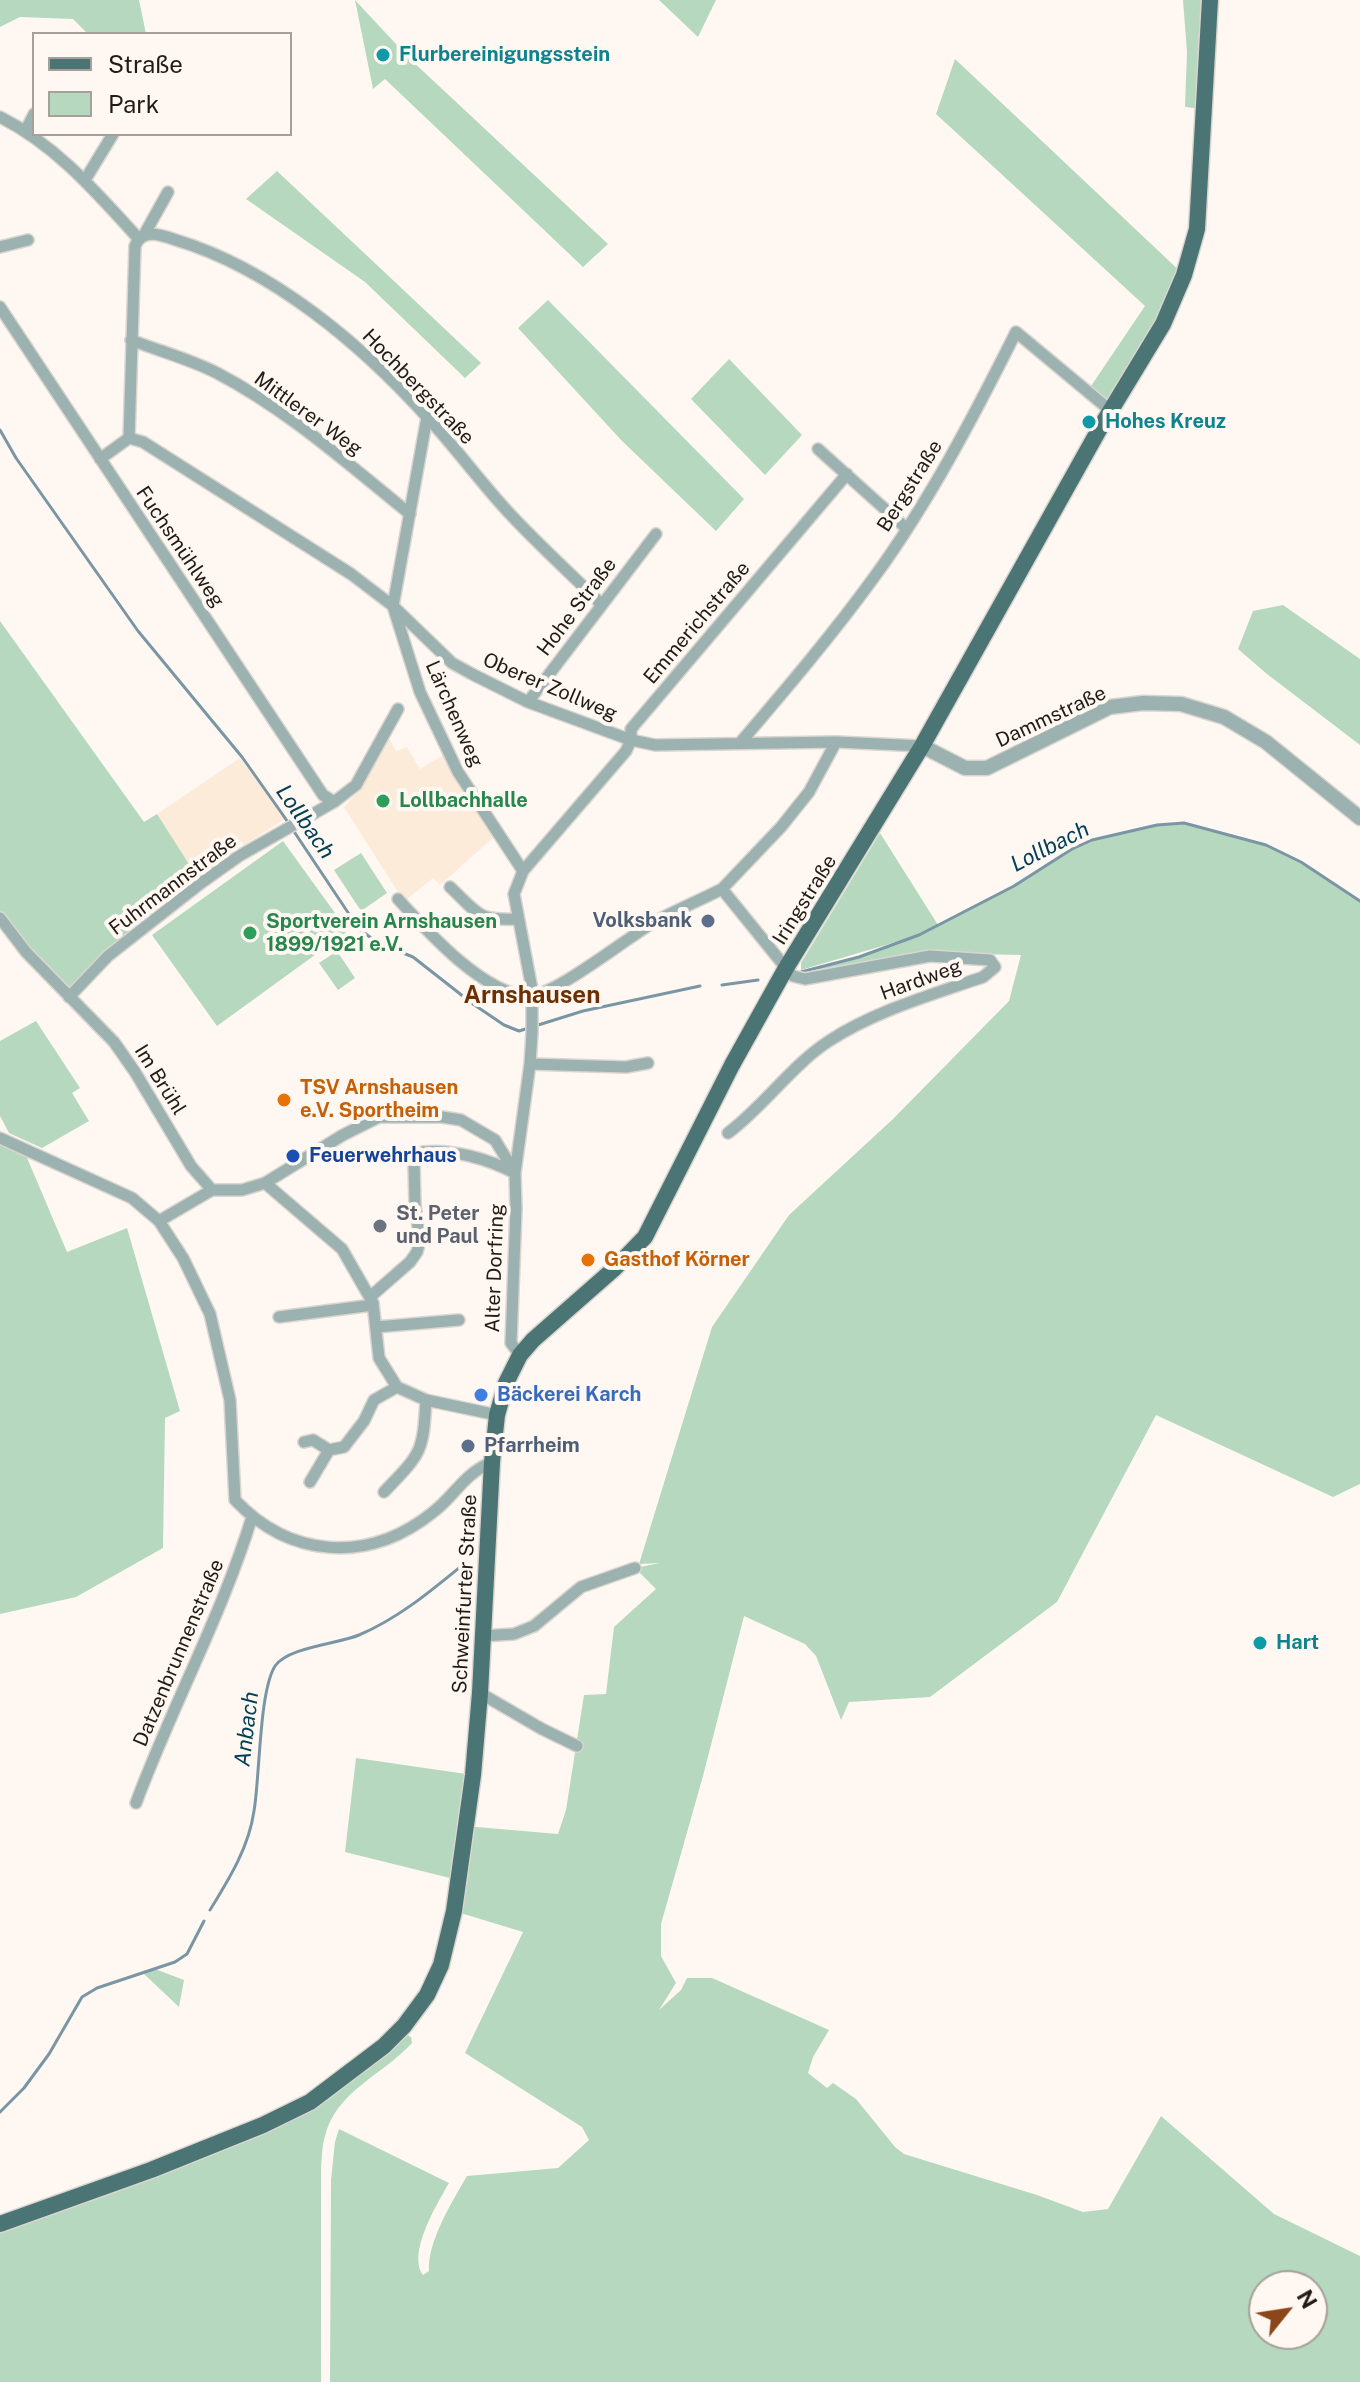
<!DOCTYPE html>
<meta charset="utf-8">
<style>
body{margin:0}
#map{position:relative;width:1360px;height:2382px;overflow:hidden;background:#fff8f2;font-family:"Public Sans",sans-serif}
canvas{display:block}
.legend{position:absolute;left:32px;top:32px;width:260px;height:104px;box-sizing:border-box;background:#fff8f2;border:2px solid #a6a09a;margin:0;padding:10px 14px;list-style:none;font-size:24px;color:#211b16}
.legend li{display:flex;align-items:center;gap:16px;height:40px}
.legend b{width:40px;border:2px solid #a6a09a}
.north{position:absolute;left:1248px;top:2270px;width:80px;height:80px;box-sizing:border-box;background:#fff8f2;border:2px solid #a6a09a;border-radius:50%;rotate:60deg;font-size:22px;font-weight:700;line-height:32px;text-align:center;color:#211b16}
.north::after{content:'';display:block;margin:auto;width:28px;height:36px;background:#8b471a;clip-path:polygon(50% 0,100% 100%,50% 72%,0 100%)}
</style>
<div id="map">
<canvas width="1360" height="2382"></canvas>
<ul class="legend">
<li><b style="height:10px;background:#4b7575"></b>Straße</li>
<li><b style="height:22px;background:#b5d8be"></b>Park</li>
</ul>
<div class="north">N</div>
</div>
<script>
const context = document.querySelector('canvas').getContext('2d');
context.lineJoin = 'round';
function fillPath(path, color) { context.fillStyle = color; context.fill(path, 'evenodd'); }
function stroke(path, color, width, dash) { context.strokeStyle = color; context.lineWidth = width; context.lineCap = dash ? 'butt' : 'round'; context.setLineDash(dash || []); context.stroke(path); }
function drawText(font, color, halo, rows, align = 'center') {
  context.font = font + ' "Public Sans",sans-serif'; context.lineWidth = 8; context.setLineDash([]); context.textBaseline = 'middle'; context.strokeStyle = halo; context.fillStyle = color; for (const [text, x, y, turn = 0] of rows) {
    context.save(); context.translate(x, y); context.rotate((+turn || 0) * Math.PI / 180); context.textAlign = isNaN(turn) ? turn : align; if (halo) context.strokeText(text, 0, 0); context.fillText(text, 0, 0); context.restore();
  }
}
fillPath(new Path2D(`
 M389 738 396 751 407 747 420 769 443 755 493 838 440 885 433 878 406 900 396 889 344 807 357 793Z
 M240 758 285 819 244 845 241 841 195 875 157 814Z`), '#fdebda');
fillPath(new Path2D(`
 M0 0H139L146 34H88L73 19 20 17 0 27Z
 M355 0 409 58 608 244 583 267 385 79 373 89Z
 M659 0H716L698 37Z
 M1183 0H1210L1204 109 1185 107 1187 52Z
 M955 59 1184 275 1111 411 1087 392 1145 306 936 114Z
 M277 171 481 363 465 378 365 282 246 199Z
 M548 300 744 499 716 531 622 441 518 328Z
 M729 359 802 435 765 475 691 399Z
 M1283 605 1360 659V745L1267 674 1238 649 1253 611Z
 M0 621 144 822 157 814 201 883 135 936 69 997 0 918Z
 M1184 823 1266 845 1301 862 1360 901V1484L1333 1497 1156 1415 1057 1602 930 1697 849 1702 841 1720 816 1656 805 1644 744 1616 703 1776 661 1924V1956L676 1983 659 2010 681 1990 687 1978H712L829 2030 813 2057 808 2073 827 2088 833 2083 856 2099 895 2147 904 2154 1037 2195 1083 2212 1108 2209 1161 2116 1274 2214 1360 2256V2382H330L331 2180 335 2142 339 2129 449 2183C437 2204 407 2253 423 2275L429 2271C427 2242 453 2200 467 2176L558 2168 589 2140 582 2127 465 2053 523 1932 454 1911 458 1880 345 1852 356 1758 473 1775 465 1826 558 1834 566 1810 584 1695 606 1694 614 1627 656 1589 635 1568 660 1563 639 1564 712 1327 789 1215 893 1119 1009 1001 1021 955 930 953 801 972 859 957 906 939 801 970V963L880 833 938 925 1014 886 1072 849 1092 840 1157 825ZM1264 2286H1312V2334H1264Z
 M283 841 348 931 217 1026 152 935Z
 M361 853 387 893 361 911 334 870Z
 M337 951 355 978 338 990 319 963Z
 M36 1021 80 1088 72 1093 89 1121 42 1148 9 1133 0 1116V1041Z
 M0 1138 22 1146 67 1252 127 1228 180 1411 165 1418 163 1548 76 1597 0 1614Z
 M155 1969 184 1980 179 2007 143 1973Z
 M407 2035 411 2037 412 2043C383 2075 336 2091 325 2136 322 2146 322 2157 321 2168V2382H0V2231L279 2127 342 2088Z`), '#b5d8be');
stroke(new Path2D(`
 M0 430 16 458 138 631 242 757 283 815 359 929 378 943 413 957 473 1004 504 1025 519 1031 583 1011 700 986
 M801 972 859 957 919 935 1014 886 1072 849 1092 840 1157 825 1184 823 1266 845 1301 862 1360 901
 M722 985 758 980
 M210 1910C229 1879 249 1847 254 1811 260 1776 259 1692 275 1666 288 1647 338 1644 359 1635 399 1618 432 1590 465 1563
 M0 2112 24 2088 49 2054 82 1997 97 1988 175 1962 187 1954 204 1921`), '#7a96a5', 3);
const minor = new Path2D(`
 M0 117C56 145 97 193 138 238
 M26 130 34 114
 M85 180 113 134
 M144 235 168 192
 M0 247 28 240
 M0 307 323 795 334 802
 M131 340C159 351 190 359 217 373 288 410 348 464 410 514
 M427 417 393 606 420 692 458 772 523 871
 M129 438 135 246C142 228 161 235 176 240 272 269 361 344 427 417 456 448 481 483 510 514 539 545 571 574 601 604
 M818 449 906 528
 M100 459 129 438 143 442 351 574 393 606 452 663 472 674 528 702 631 740 655 745 836 742 922 746
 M528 702 656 534
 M740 743C786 689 833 634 875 576 929 502 975 414 1016 332L1111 411
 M450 887C479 914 477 921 518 919
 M722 889 781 827 809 792 836 742
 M398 899C427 931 484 995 529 996 555 996 629 936 656 921 677 910 700 900 722 889L786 968 793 976 805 979 930 956 990 960 995 967 983 977C931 995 875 1011 829 1041 793 1064 763 1107 728 1133
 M0 918 26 952 114 1042 135 1072 191 1166 212 1190
 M69 997 108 956 201 883 239 856 334 802 356 785 398 709
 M530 1064 626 1067 648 1063
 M0 1138 132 1198 159 1221
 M265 1183 342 1249 373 1303 379 1358 397 1387 426 1400 497 1415
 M370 1297 410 1262 417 1252 420 1241 415 1205 414 1162 423 1152C454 1149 488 1159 515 1173L530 1064 532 1033V989L514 894 523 871 626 751 631 740V729L847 474
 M279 1317 373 1305
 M376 1327 459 1320
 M304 1442 313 1440 329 1450
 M492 1462C462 1475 456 1495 432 1513 368 1564 290 1558 235 1500L230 1400 210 1314 183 1258 159 1221 212 1190H242L265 1183 343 1135 379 1117H442L461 1120 495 1140 515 1173 516 1209 511 1343 520 1355
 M310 1482 329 1450 344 1447 364 1421 374 1400 397 1387
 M384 1492C421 1453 423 1454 426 1400
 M482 1636 514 1634 534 1626 581 1587 635 1568
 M480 1693 542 1729 577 1746
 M136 1803C172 1706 222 1615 252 1517`);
const tertiary = new Path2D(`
 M922 746 965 768H987L1110 707 1143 703 1181 704 1224 717 1266 742 1360 818`);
const primary = new Path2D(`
 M0 2224 151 2170 263 2125 310 2102 384 2046 404 2026 427 1995 441 1965 454 1911 473 1775 480 1693 492 1462 497 1415 506 1383 520 1355 533 1340 615 1268 645 1237 732 1065 786 968 922 746 1100 428 1163 324 1184 275 1197 229 1210 0`);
stroke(minor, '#dbd5cf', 14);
stroke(tertiary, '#dbd5cf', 17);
stroke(primary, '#dbd5cf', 19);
stroke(minor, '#9bb2b1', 11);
stroke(tertiary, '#9bb2b1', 14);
stroke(primary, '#4b7575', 16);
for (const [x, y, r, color] of [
 [383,55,8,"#0f9aa8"],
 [1089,422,8,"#0f9aa8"],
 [383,801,8,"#2e9e5b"],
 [708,921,8,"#5c6f8a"],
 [250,933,8,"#2e9e5b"],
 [284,1100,8,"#e8710a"],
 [293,1156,8,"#1a4fb4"],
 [380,1226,8,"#6b7280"],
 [588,1260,8,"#e8710a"],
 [481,1395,8,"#3f7fe0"],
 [468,1446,8,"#5c6f8a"],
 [1260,1643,8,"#0f9aa8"]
]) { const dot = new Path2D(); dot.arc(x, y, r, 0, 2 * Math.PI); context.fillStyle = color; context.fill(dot); stroke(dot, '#fff8f2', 3); }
drawText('bold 20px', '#0d838f', '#fff8f2', [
 ["Flurbereinigungsstein",399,55],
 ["Hohes Kreuz",1105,422],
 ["Hart",1276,1643]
], 'left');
drawText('20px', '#211b16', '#fff8f2', [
 ["Hochbergstraße",418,387,46],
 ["Mittlerer Weg",308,414,36],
 ["Bergstraße",910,486,-58],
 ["Fuchsmühlweg",180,547,56],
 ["Hohe Straße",577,607,-53],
 ["Emmerichstraße",697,623,-50],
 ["Oberer Zollweg",550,687,23],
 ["Lärchenweg",454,714,66],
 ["Dammstraße",1051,717,-25],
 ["Fuhrmannstraße",173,885,-37],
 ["Iringstraße",805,900,-58],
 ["Hardweg",921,980,-20],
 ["Im Brühl",160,1080,58],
 ["Alter Dorfring",495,1268,-88],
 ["Schweinfurter Straße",465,1594,-87],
 ["Datzenbrunnenstraße",179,1653,-67]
]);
drawText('bold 20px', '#27864d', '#fff8f2', [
 ["Lollbachhalle",399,801],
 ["Sportverein Arnshausen",266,922],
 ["1899/1921 e.V.",266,945]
], 'left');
drawText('bold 20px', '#4e5e75', '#fff8f2', [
 ["Volksbank",692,921],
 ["Pfarrheim",484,1446,"left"]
], 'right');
drawText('bold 20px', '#c56008', '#fff8f2', [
 ["TSV Arnshausen",300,1088],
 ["e.V. Sportheim",300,1111],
 ["Gasthof Körner",604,1260]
], 'left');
drawText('bold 20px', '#164399', '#fff8f2', [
 ["Feuerwehrhaus",309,1156]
], 'left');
drawText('bold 20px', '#5b616d', '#fff8f2', [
 ["St. Peter",396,1214],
 ["und Paul",396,1237]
], 'left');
drawText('bold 20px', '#366cbe', '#fff8f2', [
 ["Bäckerei Karch",497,1395]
], 'left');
drawText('italic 22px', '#034057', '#fff8f2', [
 ["Lollbach",305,822,55],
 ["Lollbach",1050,847,-27],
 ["Anbach",247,1729,-83]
]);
drawText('bold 24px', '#6c3002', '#fff8f2', [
 ["Arnshausen",532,996]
]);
</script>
